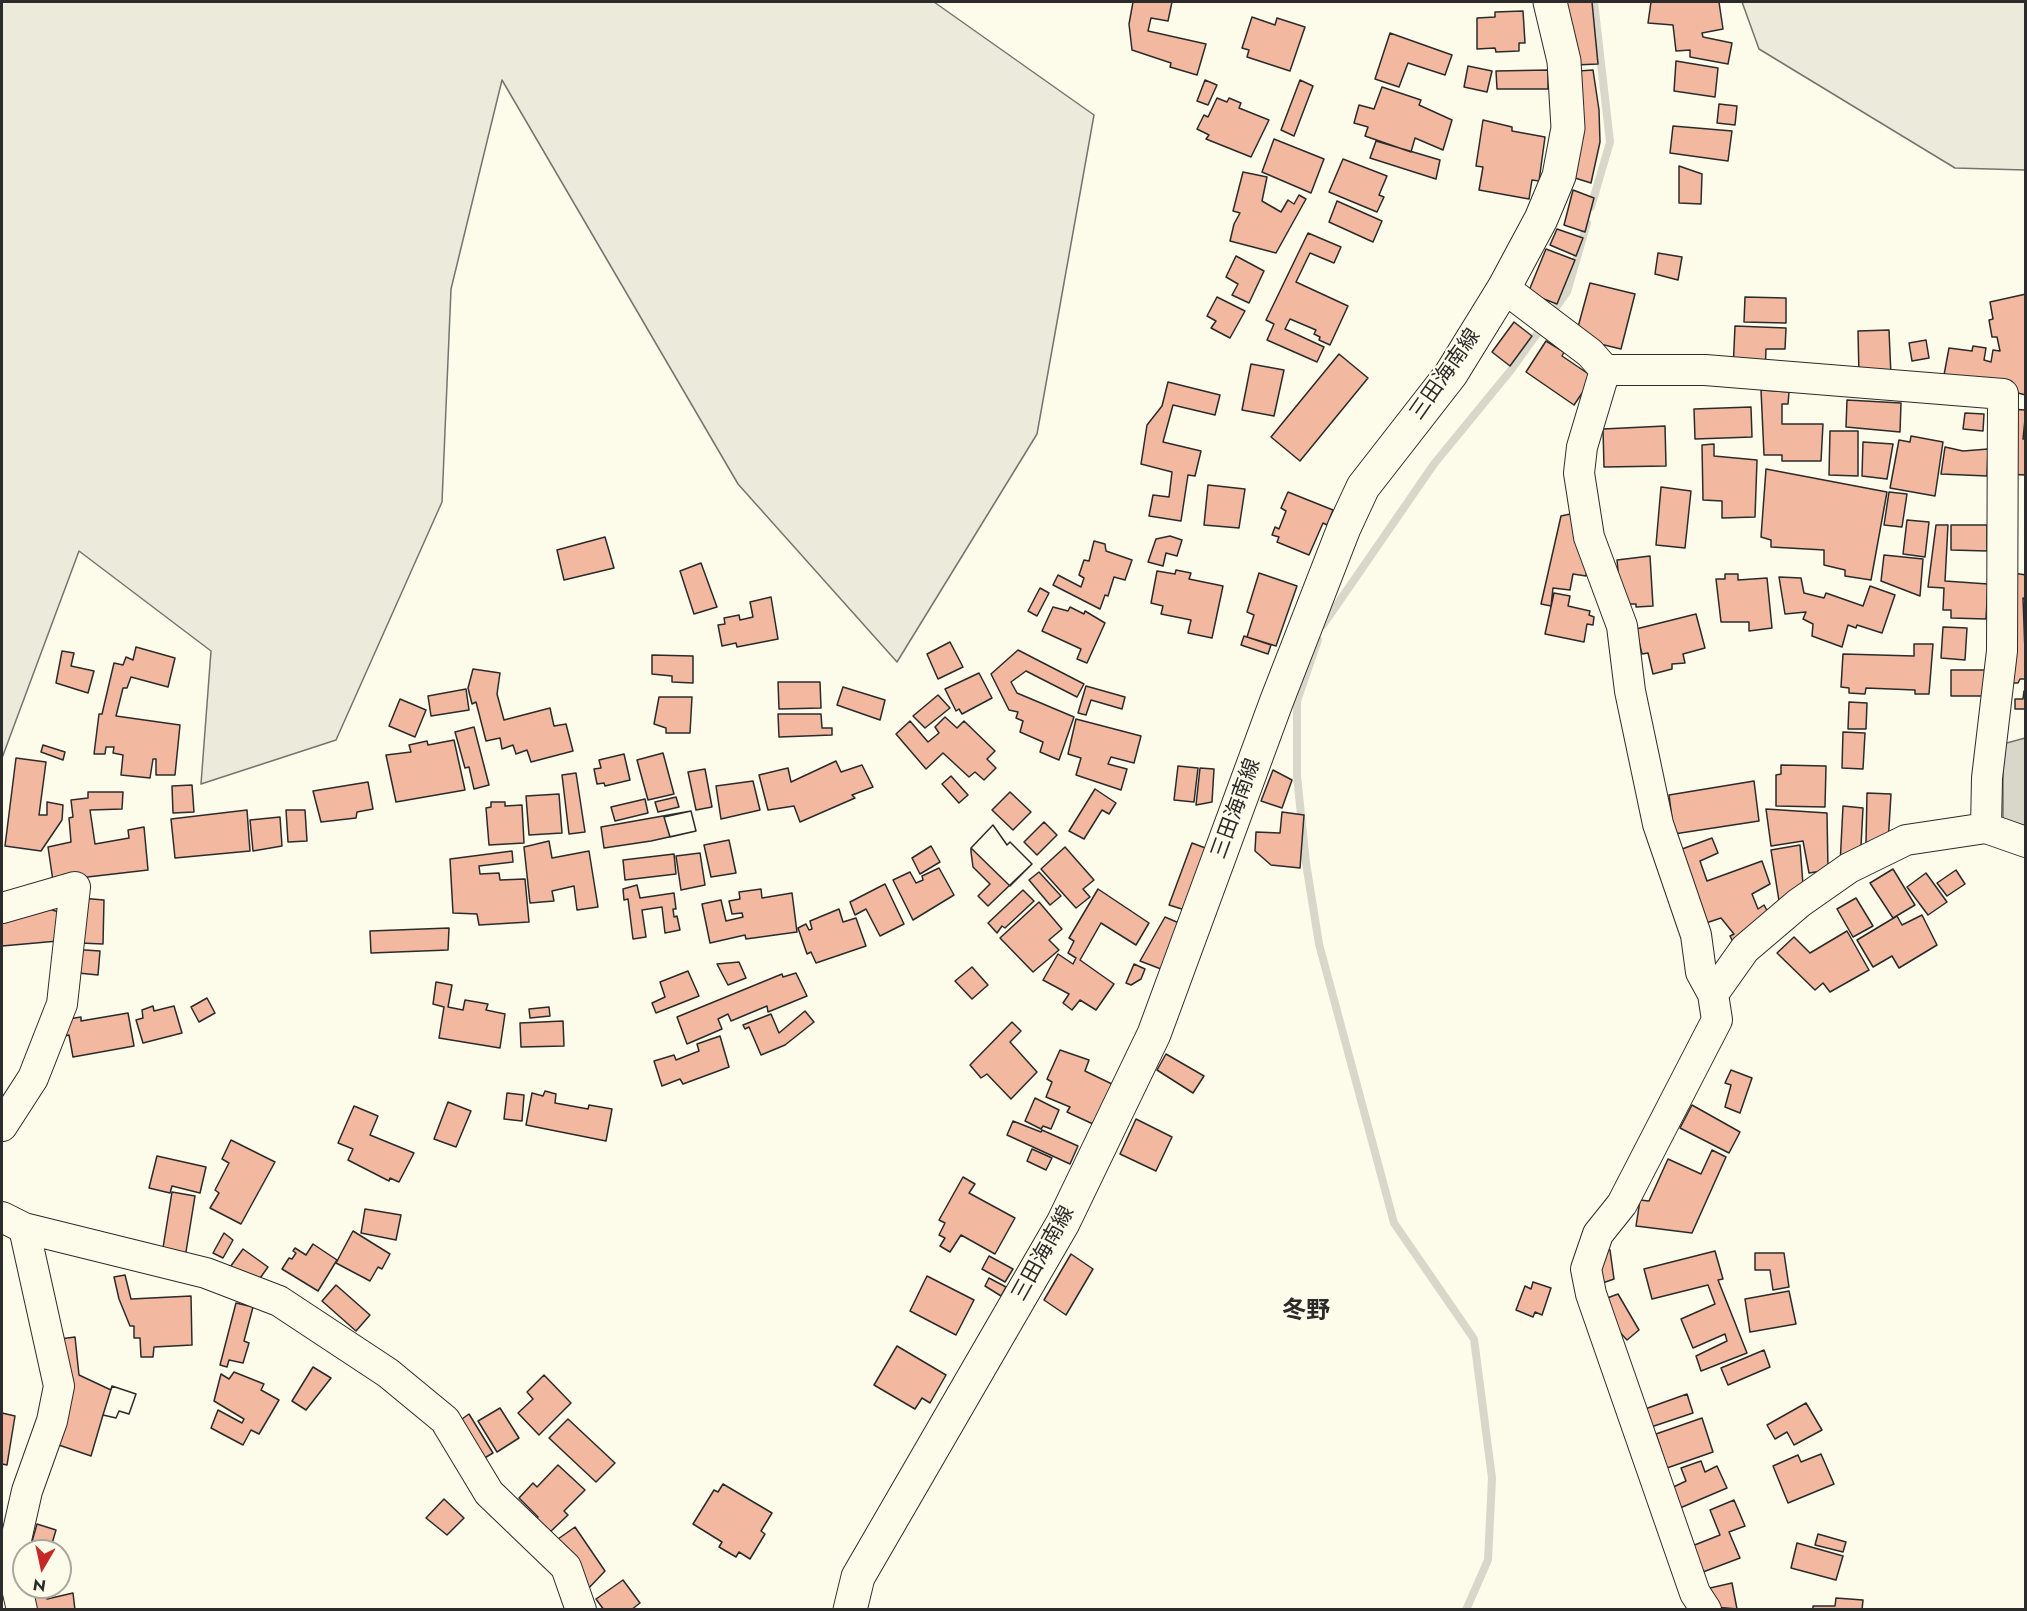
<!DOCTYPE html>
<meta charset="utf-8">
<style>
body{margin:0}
#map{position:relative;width:2027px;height:1611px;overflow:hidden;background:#fdfbea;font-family:Jost,sans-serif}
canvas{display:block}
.frame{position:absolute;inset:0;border:3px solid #2b2b2b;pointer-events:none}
.north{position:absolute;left:12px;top:1539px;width:60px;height:60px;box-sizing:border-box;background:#fdfbea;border:2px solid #a9a89e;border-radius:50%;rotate:189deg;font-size:16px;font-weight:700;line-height:24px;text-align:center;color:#2b2b2b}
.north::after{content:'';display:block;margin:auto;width:21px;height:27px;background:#c62828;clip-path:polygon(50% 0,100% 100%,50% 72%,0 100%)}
</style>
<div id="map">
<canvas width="2027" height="1611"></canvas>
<div class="frame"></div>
<div class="north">N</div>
</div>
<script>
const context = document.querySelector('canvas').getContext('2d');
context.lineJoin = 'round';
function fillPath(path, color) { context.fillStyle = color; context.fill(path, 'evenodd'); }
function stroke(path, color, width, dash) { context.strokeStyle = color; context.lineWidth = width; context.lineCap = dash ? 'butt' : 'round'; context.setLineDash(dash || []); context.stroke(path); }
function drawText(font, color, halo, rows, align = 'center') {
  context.font = font + ' Jost,"Noto Sans JP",sans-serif'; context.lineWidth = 4.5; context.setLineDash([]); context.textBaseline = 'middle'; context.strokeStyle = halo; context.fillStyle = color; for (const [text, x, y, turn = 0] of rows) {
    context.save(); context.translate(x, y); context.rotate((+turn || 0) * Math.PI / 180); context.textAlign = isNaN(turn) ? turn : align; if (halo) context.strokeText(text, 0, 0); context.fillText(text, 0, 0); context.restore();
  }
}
const green = new Path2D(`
 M2 2H934L1094 115 1037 434 897 662 738 484 502 80 451 289 442 502 336 740 201 784 211 651 79 551 2 758Z
 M1742 2H2025V170L1955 168 1759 49Z`);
fillPath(green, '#ecebdb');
stroke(green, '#74746e', 1.5);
const water = new Path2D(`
 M2025 738V830L2003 820V744Z`);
fillPath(water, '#d8d7c9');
stroke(water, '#74746e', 1.5);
stroke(new Path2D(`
 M1591 207 1610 142 1594 2
 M1323 625 1434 464 1511 370 1567 292 1587 223
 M1318 640 1297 701V776L1306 863 1319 944 1394 1223 1474 1339 1492 1478 1488 1560 1466 1610`), '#d8d7c9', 8);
const building = new Path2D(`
 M1133 2H1172L1168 21 1151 18 1148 31 1206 44 1197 75 1170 67 1171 63 1132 50 1129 24Z
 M1561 2H1592L1598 64 1575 65Z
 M1651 2H1719L1723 29 1702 33 1703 37 1732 43 1728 64 1690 57V50L1676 51 1673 25 1648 23Z
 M1523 11 1525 43H1519V51L1496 52 1495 48 1477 49V18L1495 17V12Z
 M1252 17 1275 25 1277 18 1305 27 1290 71 1247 57 1249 50 1242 48Z
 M1390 33 1452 55 1445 75 1408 63 1399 87 1375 79Z
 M1676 61 1718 68 1715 97 1674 91Z
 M1468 66 1492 71 1487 92 1464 87Z
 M1548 70V89H1497L1496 71Z
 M1593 70 1599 110 1600 142 1591 183 1575 178 1578 71Z
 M1205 80 1217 85 1208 105 1197 101Z
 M1300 80 1313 86 1294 136 1281 130Z
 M1382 87 1421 100 1419 105 1452 120 1443 150 1415 138 1411 152 1365 136 1368 127 1354 123 1359 105 1374 109Z
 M1217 98 1227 102 1229 98 1241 103 1239 108 1269 120 1251 157 1206 139 1209 135 1197 129 1204 115 1208 117Z
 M1719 104 1737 106 1735 125 1717 123Z
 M1483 120 1512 127V131L1545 137 1539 181 1532 180 1529 199 1479 190 1483 167 1476 166Z
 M1673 126 1732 131 1728 161 1670 153Z
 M1274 139 1324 159 1311 193 1262 172Z
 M1376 141 1440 160 1436 179 1370 158Z
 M1343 159 1387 176 1379 195 1384 197 1377 212 1329 192Z
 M1679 166 1702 174 1701 204 1679 203Z
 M1243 172 1267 177 1262 201 1281 212 1288 200 1294 204 1299 195 1306 199 1276 253 1230 241 1234 224 1240 213 1233 211Z
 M1573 190 1594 198 1585 232 1564 225Z
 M1337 201 1382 221 1373 242 1329 222Z
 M1557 229 1583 238 1576 256 1550 245Z
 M1308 233 1341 247 1334 263 1310 253 1296 282 1348 306 1330 345 1319 340 1320 337 1314 334 1316 330 1290 319 1285 329 1324 347 1317 362 1267 340 1274 324 1266 320Z
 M1546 249 1575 260 1557 304 1528 293Z
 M1658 253 1682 257 1678 280 1655 274Z
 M1236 256 1264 271 1249 303 1232 295 1238 284 1226 277Z
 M1590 283 1635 294 1621 349 1575 338Z
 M2026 294V395L1944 375 1949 348 1972 351 1973 346 1986 348 1984 360 1991 362 1993 350 2000 351 1997 337H1992L1989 320 1993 319 1990 302Z
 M1217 297 1245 311 1230 338 1211 328 1216 321 1207 316Z
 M1745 297 1786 298V323L1744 322Z
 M1514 322 1532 336 1510 366 1492 352Z
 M1735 326 1786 328 1785 349H1766L1765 373 1733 371Z
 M1889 330 1891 376H1859L1858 331Z
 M1926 340 1929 358 1912 361 1909 343Z
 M1546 341 1564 352 1562 356 1593 377 1574 405 1526 372Z
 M1339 354 1368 378 1300 461 1271 437Z
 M1251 364 1284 370 1274 416 1242 410Z
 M1168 382 1220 395 1215 415 1173 405 1163 442 1201 451 1195 476 1188 475 1181 521 1149 516 1153 495 1169 497 1172 472 1141 464 1147 425 1162 406Z
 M1761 390 1789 392 1788 404H1782V424H1823L1821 461H1782V455H1764Z
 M1847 400 1901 403 1900 432 1846 427Z
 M1751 407 1752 437 1695 439 1694 409Z
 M2007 409 2026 410 2023 439H2026V475L2003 474Z
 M1965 413 1984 414 1983 431 1963 429Z
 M1665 426 1666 466 1604 467 1603 429Z
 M1830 431H1858V476L1829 475Z
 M1911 436 1943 442 1935 496 1890 488 1899 440 1910 442Z
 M1863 442 1893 444 1887 479 1862 476Z
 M1714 444V456L1757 460 1755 517 1722 518V501L1703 500 1702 445Z
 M1945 447 1963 451 1988 449 1987 476 1941 474Z
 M1766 469 1887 492 1871 580 1845 576V570L1824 565V550L1771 547V540L1761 537Z
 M1208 485 1245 489 1239 528 1204 525Z
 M1661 487 1691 491 1685 548 1656 545Z
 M1288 492 1333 510 1327 525 1323 523 1309 555 1277 542 1279 537 1272 535 1275 527 1279 529 1286 511 1281 508Z
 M1889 492 1907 494 1902 527 1884 525Z
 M1575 513 1588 558 1586 576 1573 574 1570 590 1553 588 1551 606 1541 604 1561 516Z
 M1907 520 1929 522 1925 557 1903 554Z
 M1936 525H1948L1945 581 1988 584 1986 619 1951 618V610H1943L1944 588 1928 587Z
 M1951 525H1987V551L1951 550Z
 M1170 536 1182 540 1177 556 1166 553 1163 566 1148 562 1156 539Z
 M605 537 614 568 564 580 557 550Z
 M1094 541 1105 544 1106 551 1132 560 1125 580 1114 577 1108 596 1105 595 1100 609 1053 585 1058 575 1081 587 1084 578 1079 575 1084 560 1089 561Z
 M1884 555 1923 559 1920 596 1881 581Z
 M1650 556 1653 606 1636 607V604H1621L1617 560Z
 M701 563 717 607 694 614 680 571Z
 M1176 570 1191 573 1189 579 1223 586 1212 638 1188 633 1191 620 1161 614 1163 606 1151 603 1157 571 1175 574Z
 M2001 571 2026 575V599L2023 598 2026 679H2020L2018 683H2000Z
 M1259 573 1297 586 1276 646 1247 637 1254 615 1247 612Z
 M1725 574H1738V580L1767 578 1772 628 1749 631V622H1721L1716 579H1725Z
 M1779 577 1801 578 1804 593 1824 598 1826 593 1863 606 1870 586 1895 595 1882 633 1857 625 1856 628 1848 625 1842 647 1812 636 1813 624 1803 619 1806 612 1785 614Z
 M1040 588 1049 593 1037 616 1028 611Z
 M1554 593 1570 596 1568 606 1590 611 1589 615 1594 617 1593 625 1587 624 1584 642 1545 634Z
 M771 597 778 639 737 647 736 643 722 646 718 625 725 624 724 618 739 615 740 620 753 617 750 602Z
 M1053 607 1068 611 1070 607 1084 614 1085 611 1105 623 1087 663 1077 659 1081 649 1042 631Z
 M1696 614 1705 648 1683 654 1685 663 1672 664V669L1653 674 1648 653 1642 654 1636 629Z
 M1943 627 1967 628 1965 660 1941 658Z
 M1244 636 1271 645 1268 654 1241 645Z
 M950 642 963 667 938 679 927 654Z
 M1914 644H1933L1929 694H1915V690L1866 688 1865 694 1849 693V688L1841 687 1843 654 1914 656Z
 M136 647 175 658 168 687 131 677 127 688H123L116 716 180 725 175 775H156V759H153L150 778 121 775 123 755 113 753 114 747H106L105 754H94L99 714H102L114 663 123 665 126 657 133 660Z
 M1018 650 1084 684 1077 697 1026 671 1011 682 1017 693 1074 717 1059 760 1040 752 1043 742 1020 732 1023 721 1016 718 1018 712 1009 710 991 674Z
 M62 651 74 653 71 666 94 671 88 693 56 683Z
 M652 655 693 656V683L672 682V676L652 674Z
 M473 669 500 673 497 694 504 720 550 708 554 726 566 724 573 751 531 762 527 750 516 754 513 745 502 749 500 738 486 741 476 702 472 704 468 688Z
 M1951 670H1985L1984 696H1951Z
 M979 673 992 698 962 714 959 709 956 711 945 689Z
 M778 682H820L821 708 779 709Z
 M1086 686 1125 697 1122 709 1091 700 1086 715 1078 713Z
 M843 687 885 700 880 720 837 705Z
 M466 689 469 710 431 716 428 696Z
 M2024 691 2026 709H2015V699H2023Z
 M938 695 950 708 925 728 913 716Z
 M659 697H692L690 733H666V728L654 724Z
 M400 699 426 710 415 737 389 726Z
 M1849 702 1867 703 1866 729H1848Z
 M778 714H821L822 728H832V735L779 737Z
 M945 717 957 728 964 721 995 751 987 759 996 768 984 780 975 772 969 777 943 753 926 769 896 734 910 721 928 742 939 733 935 727Z
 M1076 719 1141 736 1134 763 1111 757 1108 764 1127 769 1121 790 1076 775 1081 758 1068 754Z
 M474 727 489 785 474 789 469 767 465 768 455 732Z
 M1843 732 1865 733 1863 769 1842 768Z
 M454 740 465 790 396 802 386 755 411 752 409 745 427 741 428 745Z
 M43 745 65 752 63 760 41 752Z
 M663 753 674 794 648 800 637 760Z
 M624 754 630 780 605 786 604 783 597 784 594 769 601 768 599 760Z
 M16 758 46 762 39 815H47V802L63 805 62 820 41 851 5 846Z
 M836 761 841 772 862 765 873 787 852 795 855 798 800 822 794 806 768 810 759 775 788 768 791 782Z
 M1781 765 1826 766 1825 807 1776 806V775L1781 774Z
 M1178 766 1198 768 1194 802 1174 800Z
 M1200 768 1214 769 1212 802 1196 805Z
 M705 769 712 807 696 810 688 772Z
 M1273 770 1292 780 1282 808 1261 801Z
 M576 773 585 832 569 834 562 775Z
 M951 776 968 795 959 803 942 784Z
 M753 781 760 810 721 819 716 786Z
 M1754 781 1759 821 1674 834 1669 795Z
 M368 782 373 809 357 812 356 818 321 822 313 791Z
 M192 785 194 812 173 813 172 786Z
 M1095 789 1116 803 1109 814 1102 810 1084 839 1069 831Z
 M88 792H123L122 809 90 810 95 844 129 838 128 830 144 827 148 870 53 881 48 847 71 842 69 818 73 817 71 800 88 798Z
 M1010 792 1031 812 1013 830 992 810Z
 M1867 793 1891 794 1888 844 1866 842Z
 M559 794 562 833 529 835 526 796Z
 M676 797 679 807 658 812 655 802Z
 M645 799 648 813 615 821 611 807Z
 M491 802H505V806L522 805 524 843 489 845 486 808 491 807Z
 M1843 806 1863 808 1860 866 1840 865Z
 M1766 809 1827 813 1828 870 1809 873 1803 841 1771 846Z
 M247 810 250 851 175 858 171 819Z
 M286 810H305L307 841 288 842Z
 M691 811 696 831 670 837 664 817Z
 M691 811 696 831 651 841 604 848 601 827Z
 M1282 812 1304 815 1300 868 1271 865 1255 851 1256 832 1280 833Z
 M280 817 282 846 253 851 250 820Z
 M1044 822 1057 835 1037 855 1024 842Z
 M993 825 1007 845 1010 842 1032 864 1010 886 971 848Z
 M993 825 1007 845 1010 842 1032 864 988 906 978 896 990 884 973 867 971 852V848Z
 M1712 838 1718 853 1700 861 1707 881 1762 861 1770 884 1752 894 1758 909 1764 905 1774 923 1737 950 1730 936 1734 934 1721 918 1700 925 1674 852Z
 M729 840 736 873 711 877 704 845Z
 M549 841 552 858 589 851 598 907 577 910 574 886 552 891 554 901 530 903 524 847Z
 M1192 843 1208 849 1185 910 1169 905Z
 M1800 845 1804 898 1779 901 1771 850Z
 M931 846 940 862 920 874 912 858Z
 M1065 847 1094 880 1083 889 1090 897 1076 908 1041 869Z
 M512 851 513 862 479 866 480 874 499 873 500 880 525 879 529 922 479 925 477 914 453 913 450 859Z
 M700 853 705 885 681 890 676 856Z
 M674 854 676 874 625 880 623 860Z
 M939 868 954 895 913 920 893 880 910 872 916 883 923 880 922 876Z
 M1893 869 1915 905 1893 918 1870 883Z
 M1956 870 1965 884 1947 896 1937 883Z
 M1039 872 1061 896 1050 905 1029 880Z
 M1926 873 1947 902 1928 915 1907 887Z
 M885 884 904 924 880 936 866 909 855 915 850 902Z
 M637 885 640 898 674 893 676 909H673L674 917 677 916 680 930 665 933 662 907 642 910 646 937 633 939 628 899 624 900 623 889Z
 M761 889 762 898 792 893 797 932 746 939 745 935 710 943 702 904 721 900 726 921 743 917 742 913 732 914 729 901 740 899 739 892Z
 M1098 889 1149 923 1136 945 1101 923 1080 960 1114 984 1096 1010 1080 1000 1072 1010 1063 1003 1069 994 1043 980 1058 954 1073 964 1076 958 1068 953 1074 941 1069 938Z
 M1023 890 1034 901 1005 928 1002 926 997 933 988 923Z
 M80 898 104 900 103 944 80 943Z
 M1856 898 1873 926 1853 937 1837 909Z
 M1039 902 1062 929 1049 940 1059 950 1033 972 1000 938Z
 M49 909 59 912 58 941 2 946V921Z
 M839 909 843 922 856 918 866 946 816 963 811 952 807 954 798 928 806 924 809 930 812 929 810 921Z
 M1922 915 1937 945 1899 968 1892 956 1873 967 1857 940 1897 916 1902 925Z
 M1165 917 1179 923 1161 969 1140 961Z
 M449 928 448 950 371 953 370 931Z
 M1847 931 1869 970 1830 992 1823 983 1815 990 1777 953 1794 937 1810 953Z
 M70 949 100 951 98 975 68 972Z
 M739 962 746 978 728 985 717 964Z
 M1134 964 1145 969 1141 979 1131 985 1126 983Z
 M972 967 988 985 972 999 955 981Z
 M688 971 699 996 656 1013 652 1003 665 997 660 982Z
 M796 973 807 996 768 1012 767 1006 731 1021 728 1014 718 1019 722 1029 687 1044 677 1017 782 974 783 977Z
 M436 982 452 985 448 1007 463 1010 465 1000 488 1004 486 1010 505 1014 500 1048 439 1038 444 1007 433 1004Z
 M207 998 215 1013 199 1022 191 1007Z
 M153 1006 154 1011 174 1006 182 1033 143 1043 136 1020 143 1018 142 1010Z
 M549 1007 550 1016 530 1018 529 1009Z
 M805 1011 814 1022 785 1045 761 1055 749 1027 745 1029 743 1025 771 1014 779 1033Z
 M128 1013 134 1046 73 1057 69 1035 65 1036 62 1020 81 1017V1021Z
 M563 1021 564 1046 521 1047 520 1023Z
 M1012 1022 1021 1031 1010 1042 1037 1072 1011 1099 987 1074 981 1078 970 1065Z
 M720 1036 729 1067 683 1084 680 1079 662 1086 654 1061 674 1055 676 1060 699 1051 697 1044Z
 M1060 1050 1089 1060 1085 1071 1112 1084 1093 1124 1067 1112 1070 1107 1046 1097 1052 1082 1047 1079Z
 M1166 1054 1204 1076 1193 1093 1157 1070Z
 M1731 1070 1752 1078 1740 1113 1725 1107 1731 1085 1725 1083Z
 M545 1091 556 1094 555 1103 588 1109 589 1105 612 1109 606 1141 526 1125 532 1093 543 1096Z
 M507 1093 524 1095 522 1121 504 1119Z
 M1035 1098 1059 1110 1051 1129 1043 1126 1041 1129 1025 1121Z
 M448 1102 471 1111 456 1147 434 1139Z
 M1692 1105 1740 1132 1729 1153 1680 1128Z
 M354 1106 378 1116 370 1135 414 1153 399 1182 390 1178 389 1181 348 1160 353 1149 338 1143Z
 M1136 1119 1172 1137 1156 1171 1120 1154Z
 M1013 1121 1041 1132 1042 1130 1078 1146 1070 1164 1007 1135Z
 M231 1140 275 1162 241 1224 210 1208 219 1193 215 1190 229 1163 222 1159Z
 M1032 1149 1052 1158 1046 1170 1027 1161Z
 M1712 1150 1726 1157 1692 1233 1636 1226 1640 1200 1649 1201 1668 1159 1701 1174Z
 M157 1156 206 1167 200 1193 172 1186 170 1193 149 1188Z
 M963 1177 975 1184 969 1193 1015 1218 995 1254 961 1235 950 1252 940 1246 945 1238 939 1235 945 1223 939 1220Z
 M172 1192 195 1196 185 1258 162 1254Z
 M365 1209 401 1215 396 1240 361 1233Z
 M353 1231 390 1254 382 1269 378 1267 370 1281 336 1263Z
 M224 1233 233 1240 223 1258 213 1253Z
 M313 1244 337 1260 318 1291 282 1269 289 1258 292 1259 296 1253 293 1251 295 1248 306 1255Z
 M1603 1248 1610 1250 1614 1279 1597 1285Z
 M243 1249 268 1267 253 1288 223 1277Z
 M1715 1251 1723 1279 1718 1280 1747 1353 1701 1371 1696 1356 1727 1341 1725 1334 1693 1348 1681 1319 1715 1304 1708 1285 1652 1299 1644 1269Z
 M1755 1253H1784L1789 1287 1773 1290 1770 1270H1755Z
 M1071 1254 1093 1269 1066 1315 1044 1300Z
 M989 1256 1013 1269 1005 1282 982 1269Z
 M125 1275 131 1299 191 1296 192 1345 154 1347 153 1357H141L140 1338H134V1326H130L119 1299 114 1277Z
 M927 1276 974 1300 956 1335 910 1311Z
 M989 1278 1006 1287 1001 1296 985 1286Z
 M1533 1282 1551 1288 1542 1315 1535 1312 1533 1317 1516 1310 1525 1286 1531 1289Z
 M336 1285 370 1315 356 1331 322 1301Z
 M1789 1291 1796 1324 1750 1332 1745 1299Z
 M1618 1294 1639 1330 1627 1340 1614 1326 1602 1300Z
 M236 1303 253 1307 244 1341 249 1343 243 1363 229 1360 227 1367 220 1365Z
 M75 1337 79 1375 111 1390 112 1386 136 1394 129 1414 119 1411 116 1418 103 1415 91 1456 50 1442 60 1339Z
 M897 1346 946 1375 930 1403 922 1398 915 1409 874 1385Z
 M1764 1350 1770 1367 1728 1385 1721 1368Z
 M313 1367 331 1378 306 1410 292 1401Z
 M234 1372 264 1384 261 1390 279 1400 259 1434 251 1430 243 1445 211 1428 218 1410 242 1423 244 1419 214 1401 221 1374 229 1379Z
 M544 1375 571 1403 539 1435 518 1413 533 1399 527 1392Z
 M112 1386 136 1394 129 1414 119 1411 116 1418 103 1415Z
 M1687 1394 1693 1413 1651 1427 1645 1409Z
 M1806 1403 1822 1430 1794 1445 1787 1432 1775 1439 1767 1425Z
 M500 1408 519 1438 497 1452 478 1421Z
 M2 1413 15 1416 7 1465 2 1464Z
 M469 1414 493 1453 476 1463 452 1426Z
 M1702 1418 1713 1452 1667 1468 1656 1434Z
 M568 1419 615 1463 596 1482 549 1438Z
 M1821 1454 1834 1484 1788 1503 1773 1466 1798 1455 1801 1462Z
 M1701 1461 1705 1472 1717 1466 1727 1488 1673 1511 1665 1491 1686 1481 1681 1468Z
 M558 1465 585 1490 564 1511 568 1515 548 1534 534 1521 538 1517 519 1498 533 1483 537 1487Z
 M723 1484 772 1513 761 1531 765 1534 750 1559 739 1552 736 1557 719 1547 722 1542 693 1524 714 1490 718 1492Z
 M444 1499 464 1518 447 1535 426 1518Z
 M1734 1500 1745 1526 1729 1532 1740 1558 1703 1572 1692 1546 1720 1535 1710 1510Z
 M37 1524 56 1530 50 1550 31 1545Z
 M575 1527 605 1571 586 1591 558 1539Z
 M1818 1534 1846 1542 1843 1552 1815 1545Z
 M1797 1543 1843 1556 1836 1580 1791 1568Z
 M623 1580 640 1603 631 1610H604L596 1599Z
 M1732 1583 1737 1609 1715 1607 1710 1588Z
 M45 1592 47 1599 73 1593 75 1610H29L27 1595Z
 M1836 1598 1863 1600 1862 1610H1813V1606H1835Z`);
fillPath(building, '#f2b8a0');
stroke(building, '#2b2b2b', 1.5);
const minor = new Path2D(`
 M1504 288 1590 353 1605 370 1582 447 1579 473 1589 537 1622 626 1630 691 1658 824 1696 935 1701 972 1713 994 1717 1020 1622 1204 1598 1234 1586 1269 1591 1294 1695 1593 1706 1610
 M1605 370H1705L2003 394 2002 651 1987 778 1986 828
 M2 908 75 887 62 1004 33 1078 2 1126
 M1713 994 1745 949 1799 903 1849 868 1906 840 1986 828 2026 842
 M2 1217 24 1228 206 1273 279 1301 388 1373 445 1420 489 1493 566 1567 581 1610
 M22 1610 11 1562 27 1491 52 1421 59 1386 24 1228`);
const major = new Path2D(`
 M850 1610 858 1577 1063 1223 1154 1034 1277 700 1344 528 1363 487 1451 374 1504 288 1541 219 1559 176 1568 128 1564 61 1550 2`);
stroke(minor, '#2b2b2b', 32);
stroke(major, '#2b2b2b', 35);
stroke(minor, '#fdfbea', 30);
stroke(major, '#fdfbea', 33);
drawText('21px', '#2b2b2b', '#fdfbea', [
 ["三田海南線",1446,375,-55],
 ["三田海南線",1237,809,-70],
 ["三田海南線",1044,1254,-61]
]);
drawText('bold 24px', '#2b2b2b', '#fdfbea', [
 ["冬野",1306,1312]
]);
</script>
